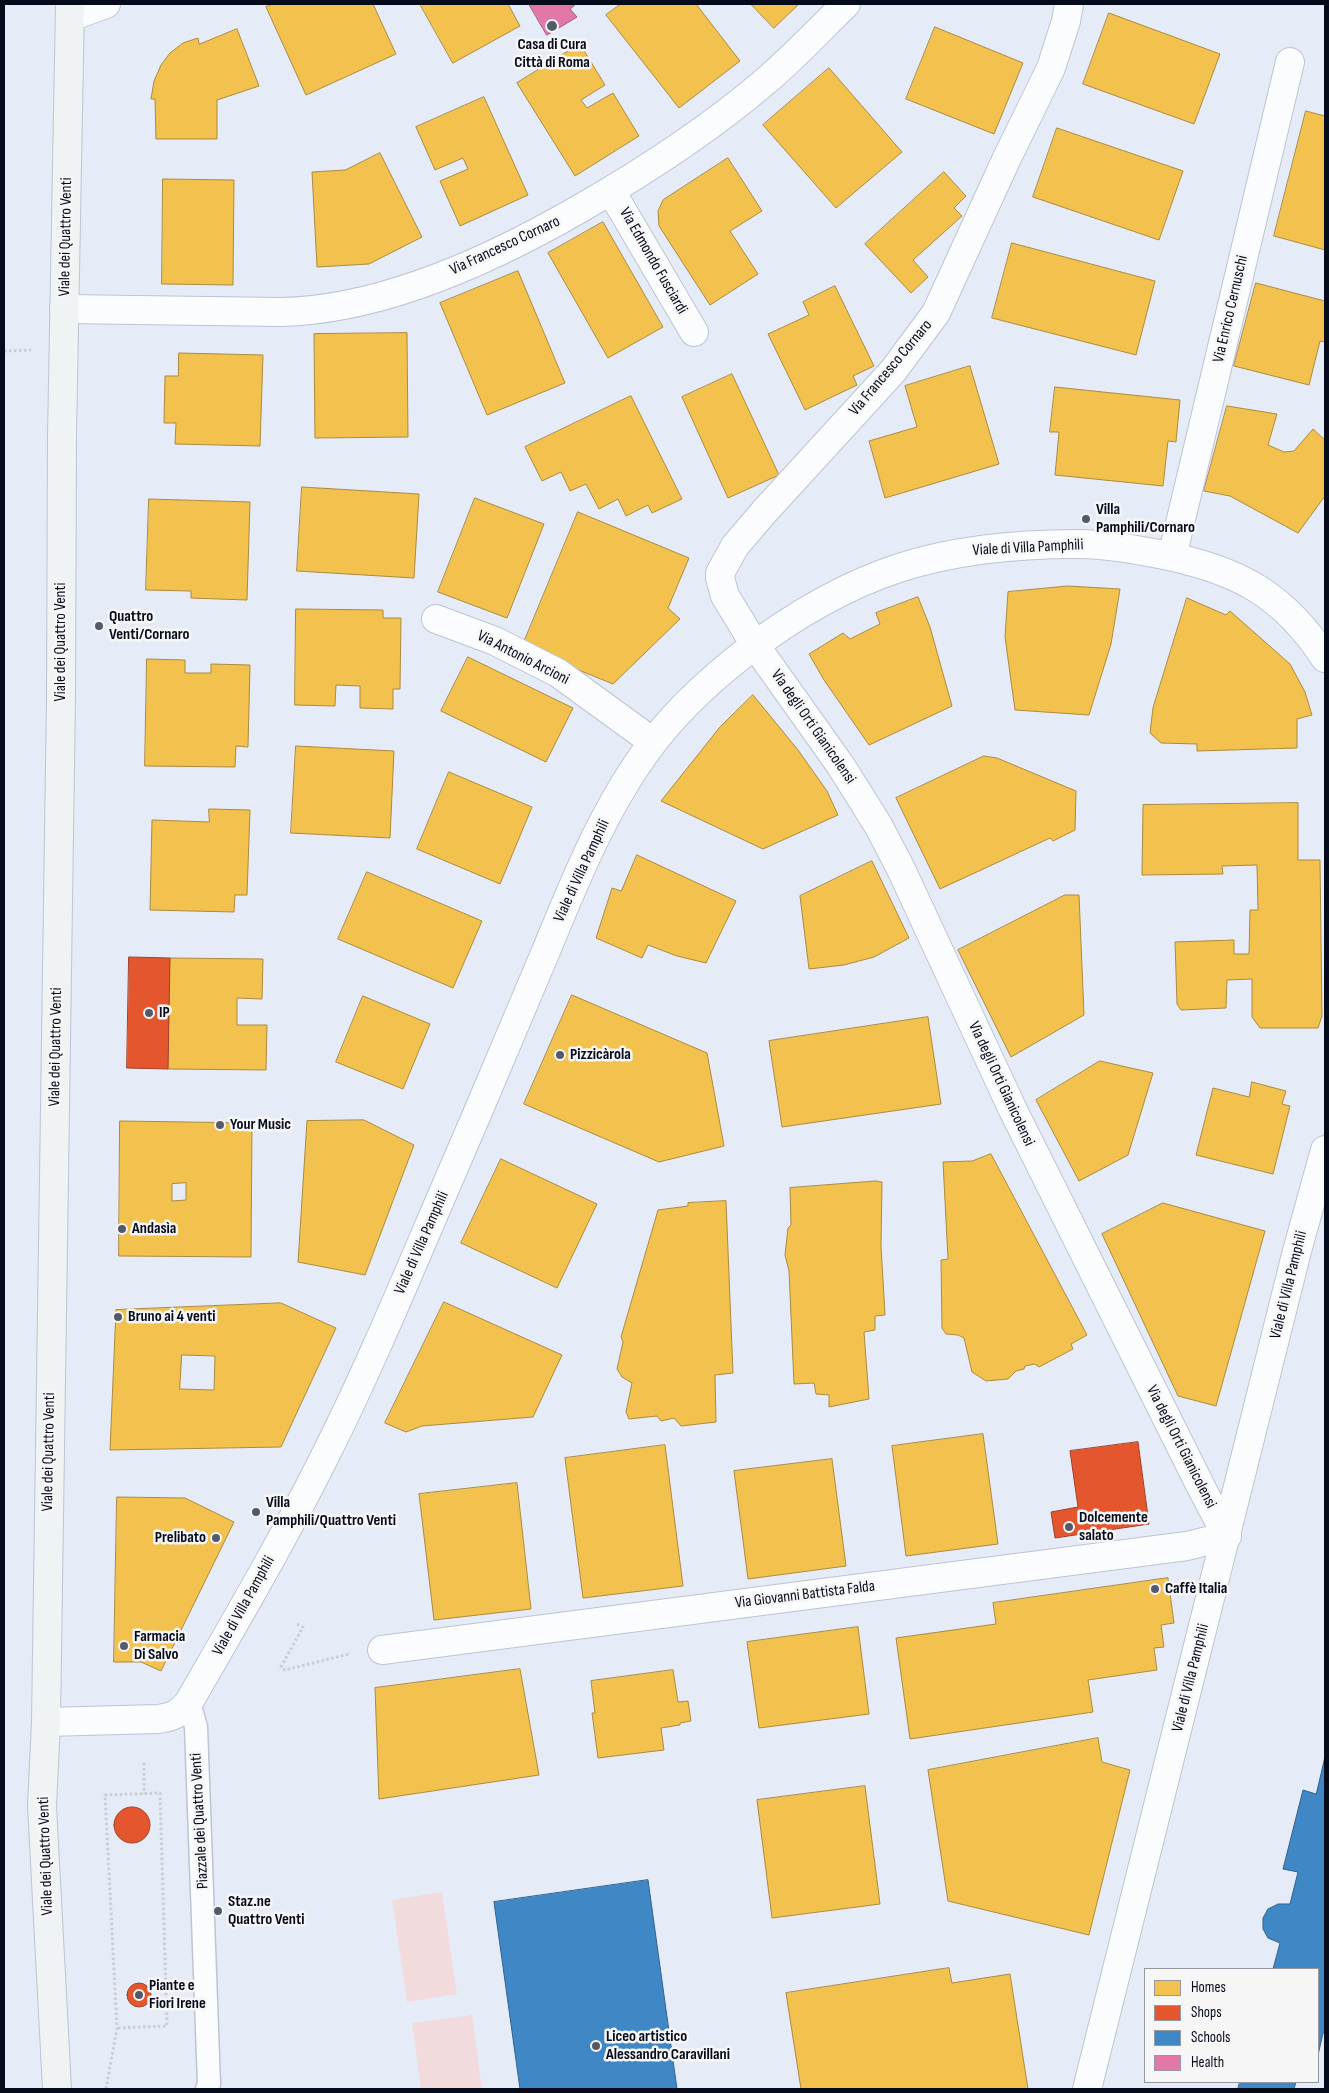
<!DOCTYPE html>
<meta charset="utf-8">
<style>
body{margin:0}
#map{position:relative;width:1329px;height:2093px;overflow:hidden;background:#e6ecf7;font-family:"Sofia Sans Condensed",sans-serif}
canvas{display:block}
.frame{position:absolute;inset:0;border:5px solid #060b1c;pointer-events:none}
.legend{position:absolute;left:1144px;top:1968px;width:175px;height:115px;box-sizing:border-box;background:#f6f6f6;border:1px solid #96989f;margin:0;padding:6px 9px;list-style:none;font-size:15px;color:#060b1c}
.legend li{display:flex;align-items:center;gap:10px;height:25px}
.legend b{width:25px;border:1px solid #96989f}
</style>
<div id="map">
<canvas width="1329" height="2093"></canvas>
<div class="frame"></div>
<ul class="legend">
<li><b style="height:14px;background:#f2c14e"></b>Homes</li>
<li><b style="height:14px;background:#e4572e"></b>Shops</li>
<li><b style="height:14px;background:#3f88c5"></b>Schools</li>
<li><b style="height:14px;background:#e377a8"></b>Health</li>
</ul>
</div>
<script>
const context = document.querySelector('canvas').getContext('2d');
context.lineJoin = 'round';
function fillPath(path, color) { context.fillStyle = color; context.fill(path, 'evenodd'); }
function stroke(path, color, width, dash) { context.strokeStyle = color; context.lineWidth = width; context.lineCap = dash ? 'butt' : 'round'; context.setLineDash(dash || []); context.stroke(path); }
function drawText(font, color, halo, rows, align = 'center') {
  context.font = font + ' "Sofia Sans Condensed",sans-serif'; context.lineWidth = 5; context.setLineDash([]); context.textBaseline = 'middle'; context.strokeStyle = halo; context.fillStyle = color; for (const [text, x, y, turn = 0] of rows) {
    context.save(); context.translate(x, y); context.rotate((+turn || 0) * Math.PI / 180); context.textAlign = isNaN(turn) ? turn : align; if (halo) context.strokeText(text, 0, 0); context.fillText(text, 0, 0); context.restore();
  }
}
fillPath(new Path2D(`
 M442 1892 457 1994 407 2002 392 1900Z
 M472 2015 482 2089H421L412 2023Z`), '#f1dbdd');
const homes = new Path2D(`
 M273 4H373L396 54 306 95 266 7Z
 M420 4H508L520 26 453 63Z
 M621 4H696L740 61 679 108 606 15Z
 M751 4H799L774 28Z
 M1109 13 1220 54 1194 124 1083 84Z
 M935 27 1023 63 994 134 906 99Z
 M237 29 259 86 217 100V139H156L155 99H151L154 81 161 65 170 53 183 43 198 38 199 44Z
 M580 44 605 85 581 100 587 108 613 93 639 136 575 176 517 83Z
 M829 68 902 152 836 208 763 125Z
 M484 97 528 195 460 226 440 181 468 169 463 158 435 170 416 127Z
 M1306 111 1325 116V250L1274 236Z
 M1057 128 1183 171 1159 240 1033 197Z
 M380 153 422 237 369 264 317 267 312 172 345 170Z
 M728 158 762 211 730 231 758 274 710 305 659 226 658 211 663 200Z
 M944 172 966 196 954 208 962 216 913 260 928 277 911 293 865 244Z
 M163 179 234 180 233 285 162 284Z
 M603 222 663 327 608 358 548 253Z
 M1012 243 1155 281 1136 355 992 318Z
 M518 271 565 383 487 415 440 303Z
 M1256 283 1325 301V342L1320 341 1309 385 1234 366Z
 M835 286 874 366 853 376 857 385 805 410 768 334 809 315 803 302Z
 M407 333 408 437 315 438 314 334Z
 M179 353 263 355 260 446 175 444 176 423H164L165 376H178Z
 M970 366 999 464 885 498 869 441 917 427 905 386Z
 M732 374 779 475 728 498 682 397Z
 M1055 387 1180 400 1176 442 1168 441 1163 486 1055 475 1059 432H1050Z
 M631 396 682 499 652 513 648 505 626 516 618 499 599 509 586 484 570 491 561 472 542 481 525 447Z
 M1227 406 1277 414 1268 445 1284 452 1294 451 1313 429 1325 440V496L1298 533 1230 496 1204 491Z
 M302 487 419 494 414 578 297 571Z
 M475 498 544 524 507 618 438 592Z
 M149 499 250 502 247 600 191 598V591L146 590Z
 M578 512 689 558 668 608 680 619 613 684 522 647Z
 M1068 586 1120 589 1111 644 1089 715 1015 710 1005 637 1008 592Z
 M918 597 930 627 952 706 869 745 824 680 809 654 843 633 850 639 880 624 876 613Z
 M1187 598 1226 615 1230 611 1290 664 1305 692 1312 715 1297 719V748L1197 751V744L1161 743 1150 733 1153 708Z
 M296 609 383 610V618H401L400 689H393V709L360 708V686L336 685 335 706 295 705Z
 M468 657 573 708 546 762 441 711Z
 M147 659 185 660V673H211V664L250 665 248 747 236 746 235 767 145 766Z
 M753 695 798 750 827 791 838 815 763 849 661 801 720 727Z
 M296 746 394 751 390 838 291 833Z
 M984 756 997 758 1076 791 1075 830 1053 841 1050 838 940 889 896 798Z
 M449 772 532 807 500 884 417 849Z
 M1298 803V860H1320L1322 1016 1318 1028H1260L1252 1017V979L1227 980 1226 1008 1181 1010 1177 1004 1175 942 1234 940V954H1249L1250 910H1258L1257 865 1222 866 1223 874 1142 875 1143 805Z
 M209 809 250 810 247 895H235L234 912 150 910 152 820 209 822Z
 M637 855 736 901 706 963 677 956 648 945 642 958 596 938 612 888 621 891Z
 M872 861 909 938 874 957 844 965 809 969 800 896Z
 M367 872 482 921 453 988 338 939Z
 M1065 895H1079L1084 1015 1011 1057 958 950Z
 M170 958 263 959 262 999 237 998V1025H267L266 1070 168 1069Z
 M572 995 707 1053 724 1146 659 1162 524 1104Z
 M363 996 430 1024 403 1089 336 1062Z
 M928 1017 941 1104 782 1127 769 1041Z
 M1100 1061 1153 1073 1128 1155 1079 1181 1036 1100Z
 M1252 1082 1286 1091 1282 1104 1290 1106 1273 1174 1196 1155 1213 1088 1249 1097Z
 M364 1120 414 1145 365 1275 298 1262 307 1121Z
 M120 1121 252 1123 251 1257 119 1256ZM186 1183V1200L172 1201V1184Z
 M991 1154 1087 1335 1071 1344 1073 1349 1039 1367 1035 1364 1025 1366 1024 1369 1016 1371 1008 1379 986 1381 972 1372 964 1338 958 1335 946 1334 942 1328 941 1260 948 1259 943 1162 972 1161Z
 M501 1159 597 1204 557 1288 461 1243Z
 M876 1181 882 1182 881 1246 885 1315 875 1316V1330L864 1332 869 1399 829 1407V1395L816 1394 814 1383 794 1384 789 1271 785 1255 788 1228 791 1225 790 1188Z
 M726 1201 733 1373 715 1375 716 1422 681 1426 674 1418 661 1421 657 1416 629 1419 626 1412 632 1383 622 1377 617 1369 623 1342 621 1337 658 1210 688 1206V1203Z
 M1163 1203 1265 1231 1216 1406 1178 1396 1102 1234Z
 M444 1302 562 1355 533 1417 422 1426 406 1432 385 1423Z
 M281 1303 336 1328 281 1447 110 1450 116 1310ZM182 1355 215 1356 214 1390 180 1389Z
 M983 1434 998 1544 906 1556 892 1446Z
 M665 1445 683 1586 583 1598 565 1458Z
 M832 1459 846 1566 748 1579 734 1471Z
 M517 1483 531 1609 434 1620 419 1494Z
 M117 1497 185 1498 234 1522 161 1671 141 1662H114Z
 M1168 1578 1174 1623 1161 1625 1164 1647 1154 1648 1157 1670 1088 1680 1093 1712 910 1739 896 1638 996 1624 993 1603Z
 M858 1627 869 1714 759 1728 747 1642Z
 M520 1669 539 1775 379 1799 375 1688Z
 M673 1670 678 1702 688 1701 691 1721 680 1723V1725L661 1728 664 1750 598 1758 592 1713H595L591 1681Z
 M1098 1738 1102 1762 1130 1770 1089 1935 948 1901 928 1770Z
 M865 1786 880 1904 772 1918 757 1800Z
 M949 1968 952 1983 1010 1974 1028 2089H801L786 1993Z`);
fillPath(homes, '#f2c14e');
stroke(homes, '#ab8a3f', 1);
const shops = new Path2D(`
 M129 957 170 958 168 1069 127 1068Z
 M1138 1442 1149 1524 1055 1538 1051 1512 1078 1507 1070 1451Z
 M114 1825a18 18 0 1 1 36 0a18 18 0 1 1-36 0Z
 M127 1995a12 12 0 1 1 24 0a12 12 0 1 1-24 0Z`);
fillPath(shops, '#e4572e');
stroke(shops, '#a14029', 1);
const schools = new Path2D(`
 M1325 1757V2033H1323L1318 2055V1969H1273L1280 1943 1268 1938 1263 1929V1918L1268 1909 1278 1904H1290L1298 1872 1283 1869 1303 1790 1316 1794Z
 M648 1880 677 2089H520L494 1902Z
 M1240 2082H1296L1294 2089H1238Z`);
fillPath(schools, '#3f88c5');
stroke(schools, '#2e6292', 1);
const health = new Path2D(`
 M529 4H576L570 9 577 17 547 35Z`);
fillPath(health, '#e377a8');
stroke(health, '#a1577e', 1);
const lane = new Path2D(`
 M189 1702 196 1727 209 2084 207 2089`);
const street = new Path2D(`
 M70 17 106 4
 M611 191 694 332
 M64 309 281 312C384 310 493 259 581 208 647 170 710 129 767 80 795 56 820 29 846 4
 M1172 557 1290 62
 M436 619 495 641 558 673 653 742
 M382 1650 1187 1546 1227 1536 1201 1487 1012 1108 900 867 878 825 841 766 755 645 725 596 720 578V573L735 546 764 512 893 371 936 313 1006 160 1051 68 1066 21 1069 4
 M46 1722 158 1719C173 1717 179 1714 189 1702 235 1622 282 1542 323 1460 365 1377 401 1291 437 1207 474 1122 510 1036 546 951 574 883 602 813 645 753 672 715 705 684 742 655 851 571 940 544 1077 544 1105 544 1132 549 1159 554 1235 569 1282 592 1325 658
 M1087 2089 1297 1251 1325 1150`);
const secondary = new Path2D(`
 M57 2089 42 1806 46 1722 61 698 62 436 70 4`);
stroke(lane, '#bdc4d2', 25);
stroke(street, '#bdc4d2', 30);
stroke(secondary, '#bdc4d2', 30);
stroke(new Path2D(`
 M4 351 31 350
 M297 1624 303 1627 281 1667 285 1670 349 1654
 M144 1763V1794
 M106 2089 117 2028 105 1795 160 1793 167 2026 117 2028`), '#cccdd2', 3, [2.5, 2.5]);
stroke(lane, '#fbfcfe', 22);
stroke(street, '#fbfcfe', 28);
stroke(secondary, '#eff3f3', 28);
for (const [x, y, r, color] of [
 [552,26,6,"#545a69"],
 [1086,519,5,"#545a69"],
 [99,626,5,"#545a69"],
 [149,1013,5,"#545a69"],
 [560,1055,5,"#545a69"],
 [220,1125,5,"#545a69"],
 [122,1229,5,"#545a69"],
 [118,1317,5,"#545a69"],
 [256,1512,5,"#545a69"],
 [1069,1527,5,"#545a69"],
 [216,1538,5,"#545a69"],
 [1155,1589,5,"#545a69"],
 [124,1646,5,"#545a69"],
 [218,1911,5,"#545a69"],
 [139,1995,5,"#545a69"],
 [596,2046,5,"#545a69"]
]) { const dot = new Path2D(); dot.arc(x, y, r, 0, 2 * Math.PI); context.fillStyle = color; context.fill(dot); stroke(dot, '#f6f6f6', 2); }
drawText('bold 16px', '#060b1c', '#f6f6f6', [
 ["Casa di Cura",552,45,"center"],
 ["Città di Roma",552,63,"center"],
 ["Villa",1096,510],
 ["Pamphili/Cornaro",1096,528],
 ["Quattro",109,617],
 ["Venti/Cornaro",109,635],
 ["IP",159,1013],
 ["Pizzicàrola",570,1055],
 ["Your Music",230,1125],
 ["Andasìa",132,1229],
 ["Bruno ai 4 venti",128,1317],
 ["Villa",266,1503],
 ["Pamphili/Quattro Venti",266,1521],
 ["Dolcemente",1079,1518],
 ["salato",1079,1536],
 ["Prelibato",206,1538,"right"],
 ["Caffè Italia",1165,1589],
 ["Farmacia",134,1637],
 ["Di Salvo",134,1655],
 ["Staz.ne",228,1902],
 ["Quattro Venti",228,1920],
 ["Piante e",149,1986],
 ["Fiori Irene",149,2004],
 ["Liceo artistico",606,2037],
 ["Alessandro Caravillani",606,2055]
], 'left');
drawText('16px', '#060b1c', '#f6f6f6', [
 ["Viale dei Quattro Venti",66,237,-89],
 ["Via Francesco Cornaro",505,246,-25],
 ["Via Edmondo Fusciardi",653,261,60],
 ["Via Enrico Cernuschi",1231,309,-77],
 ["Via Francesco Cornaro",891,368,-50],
 ["Viale di Villa Pamphili",1028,548,-3],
 ["Viale dei Quattro Venti",61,642,-90],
 ["Via Antonio Arcioni",523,658,27],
 ["Via degli Orti Gianicolensi",813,727,55],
 ["Viale di Villa Pamphili",582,871,-65],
 ["Viale dei Quattro Venti",56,1047,-89],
 ["Via degli Orti Gianicolensi",1001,1084,65],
 ["Viale di Villa Pamphili",422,1243,-66],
 ["Viale di Villa Pamphili",1289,1285,-76],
 ["Via degli Orti Gianicolensi",1181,1447,63],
 ["Viale dei Quattro Venti",49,1452,-89],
 ["Via Giovanni Battista Falda",805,1595,-7],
 ["Viale di Villa Pamphili",244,1606,-61],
 ["Viale di Villa Pamphili",1191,1678,-76],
 ["Piazzale dei Quattro Venti",200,1821,-93],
 ["Viale dei Quattro Venti",46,1856,-92]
]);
</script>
